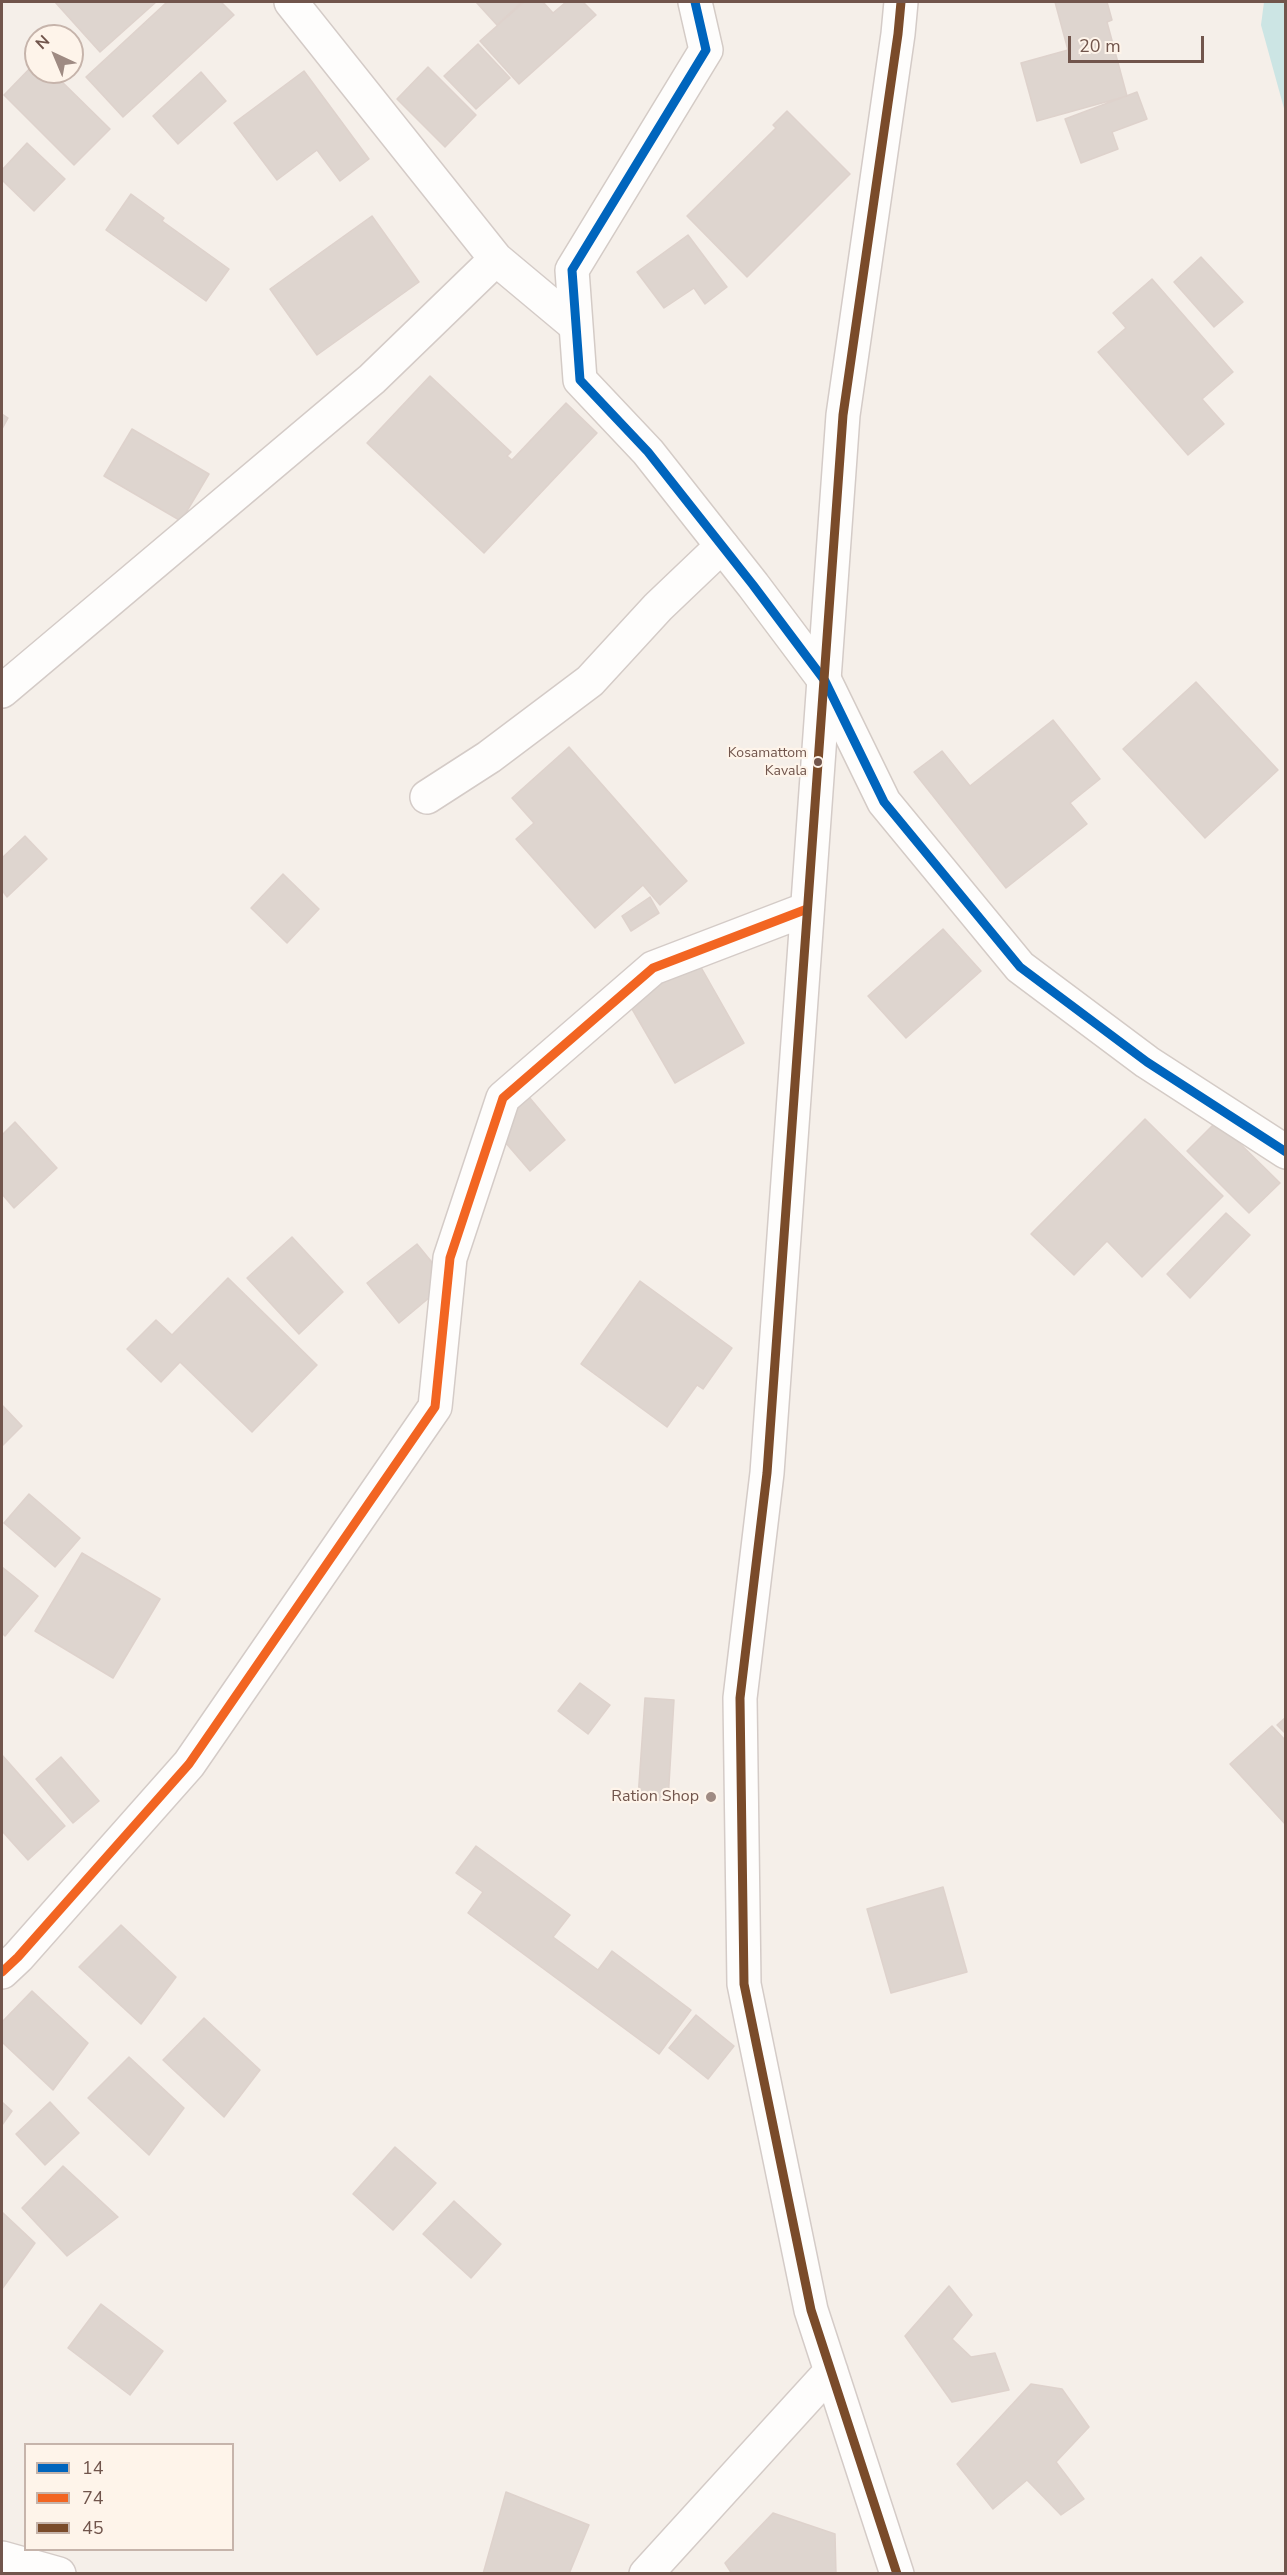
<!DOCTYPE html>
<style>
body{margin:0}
#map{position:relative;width:1287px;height:2575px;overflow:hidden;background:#f5efe9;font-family:"Nunito Sans",sans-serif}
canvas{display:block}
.frame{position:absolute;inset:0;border:3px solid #71554c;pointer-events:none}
.legend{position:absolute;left:24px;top:2443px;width:210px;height:108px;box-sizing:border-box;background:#fef4ea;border:2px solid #c6b4ab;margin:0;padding:8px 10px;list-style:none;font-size:18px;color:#71554c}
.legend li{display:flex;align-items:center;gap:12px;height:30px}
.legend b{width:30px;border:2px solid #c6b4ab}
.north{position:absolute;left:24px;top:24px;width:60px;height:60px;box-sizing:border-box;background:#fef4ea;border:2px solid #c6b4ab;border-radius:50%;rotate:316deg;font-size:16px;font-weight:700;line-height:24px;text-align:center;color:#71554c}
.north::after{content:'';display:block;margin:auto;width:21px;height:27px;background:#9f8b83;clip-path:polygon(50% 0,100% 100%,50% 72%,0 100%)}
.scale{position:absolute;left:1068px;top:36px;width:136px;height:27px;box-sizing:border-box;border:3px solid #71554c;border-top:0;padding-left:8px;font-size:18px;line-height:21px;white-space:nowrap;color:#71554c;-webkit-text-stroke:4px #fef4ea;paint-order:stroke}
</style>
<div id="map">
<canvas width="1287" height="2575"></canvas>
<div class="frame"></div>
<ul class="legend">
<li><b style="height:8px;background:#0065bd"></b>14</li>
<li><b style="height:8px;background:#f26522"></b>74</li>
<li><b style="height:8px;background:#7a4b2a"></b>45</li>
</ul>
<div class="north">N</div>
<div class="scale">20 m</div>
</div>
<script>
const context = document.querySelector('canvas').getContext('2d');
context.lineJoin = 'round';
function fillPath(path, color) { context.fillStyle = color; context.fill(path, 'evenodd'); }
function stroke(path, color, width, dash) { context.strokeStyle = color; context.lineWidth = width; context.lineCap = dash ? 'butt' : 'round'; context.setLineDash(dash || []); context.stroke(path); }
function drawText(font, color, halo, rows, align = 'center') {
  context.font = font + ' "Nunito Sans",sans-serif'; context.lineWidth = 4.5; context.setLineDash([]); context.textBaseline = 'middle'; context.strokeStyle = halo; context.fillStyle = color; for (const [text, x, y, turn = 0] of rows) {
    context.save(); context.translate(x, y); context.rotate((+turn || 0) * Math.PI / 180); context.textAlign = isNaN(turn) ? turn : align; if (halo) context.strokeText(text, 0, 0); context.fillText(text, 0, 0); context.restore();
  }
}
fillPath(new Path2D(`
 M1264 2H1285V112L1261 25Z`), '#cce5e4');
const building = new Path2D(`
 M55 2H156L100 52Z
 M167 2H221L234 15 123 117 86 77Z
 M476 2H522L497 25Z
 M524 2H543L553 13 566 2H583L596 15 519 84 480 41Z
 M1055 2H1107L1112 20 1107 22 1127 96 1037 121 1021 63 1068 50Z
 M478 44 510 78 476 109 444 76Z
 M36 62V72H52L110 129 74 165 4 95Z
 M428 67 476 115 445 147 397 99Z
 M304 71 369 159 340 181 317 150 277 180 234 123Z
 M201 72 226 101 178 144 153 116Z
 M1137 92 1147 119 1112 132 1118 149 1081 163 1065 119Z
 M787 111 850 174 747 277 687 216 776 128 773 125Z
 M27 143 65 179 34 211 2 180V170Z
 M131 194 164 218 162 221 229 269 206 301 106 230Z
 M372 216 419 282 317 355 270 289Z
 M688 235 727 287 705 304 694 288 664 308 637 272Z
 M1201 257 1243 302 1214 327 1174 282Z
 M1152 279 1233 372 1202 399 1224 424 1188 455 1098 352 1126 328 1113 313Z
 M430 376 511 452 507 456 512 460 566 403 597 433 484 553 367 443Z
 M2 414 8 418 2 429Z
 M132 429 209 474 181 521 104 476Z
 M1196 682 1278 770 1205 838 1123 749Z
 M1053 720 1100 779 1070 803 1087 824 1006 888 914 772 942 751 970 786Z
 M569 747 687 881 660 905 643 885 595 928 516 839 534 823 512 798Z
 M25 836 47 859 7 897 2 890V858Z
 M283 874 319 909 287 943 251 908Z
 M650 897 659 913 631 931 622 916Z
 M943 929 981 971 906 1038 868 996Z
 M698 962 744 1043 675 1083 628 1002Z
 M529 1097 565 1140 530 1171 493 1128Z
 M1145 1119 1223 1196 1142 1277 1107 1241 1074 1275 1031 1234Z
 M1217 1121 1280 1183 1249 1213 1187 1151Z
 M15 1122 57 1168 14 1208 2 1194V1135Z
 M1226 1213 1250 1235 1190 1298 1167 1274Z
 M292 1237 343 1292 299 1334 247 1278Z
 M417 1244 448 1282 399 1323 367 1283Z
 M228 1278 317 1365 252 1432 180 1362 161 1382 127 1349 156 1320 172 1335Z
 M640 1281 732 1348 703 1389 697 1385 667 1427 581 1364Z
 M2 1405 22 1426 2 1446Z
 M29 1494 80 1538 55 1567 4 1523Z
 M82 1553 160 1599 113 1678 35 1631Z
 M2 1567 38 1596 5 1636 2 1633Z
 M580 1683 610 1705 588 1734 558 1711Z
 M645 1698 674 1700 668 1801 638 1798Z
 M1286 1717V1734L1277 1725Z
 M1272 1726 1286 1741V1825L1230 1764Z
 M2 1755 65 1826 28 1860 2 1831Z
 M61 1757 99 1801 73 1823 36 1779Z
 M476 1846 570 1915 553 1937 598 1970 612 1951 691 2010 659 2054 468 1913 483 1892 456 1873Z
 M943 1887 967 1972 891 1993 867 1909Z
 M121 1925 176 1977 141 2024 79 1967Z
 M32 1991 88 2043 53 2090 2 2042V2022Z
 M696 2015 734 2046 708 2079 669 2048Z
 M204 2018 260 2070 224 2117 163 2060Z
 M129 2057 184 2108 149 2155 88 2098Z
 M2 2102 12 2111 2 2125Z
 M50 2102 79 2133 45 2165 16 2134Z
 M395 2147 436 2183 393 2230 353 2194Z
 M63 2166 118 2217 67 2256 22 2208Z
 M454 2201 501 2244 471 2278 423 2234Z
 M2 2212 35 2243 2 2289Z
 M949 2286 972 2315 952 2339 971 2357 995 2353 1009 2390 952 2402 905 2336Z
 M101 2304 163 2351 130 2395 68 2348Z
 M1031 2384 1062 2389 1089 2427 1056 2462 1084 2499 1061 2515 1027 2480 993 2509 957 2464Z
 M506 2492 589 2525 569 2574H483Z
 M773 2513 835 2534 836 2574H732L725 2563Z`);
fillPath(building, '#ded5cf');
stroke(building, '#ded2cc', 1.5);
const minor = new Path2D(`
 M291 2 496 259 575 325
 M2 691 372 379 496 259
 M427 797 489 757 590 681 658 607 722 546
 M2 1972 18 1957 189 1764 435 1407 450 1258 503 1098 653 968 807 909
 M2 2558 59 2574
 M646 2574 831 2371
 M897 2574 811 2310 744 1984 740 1698 767 1473 843 415 898 34 901 2`);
const secondary = new Path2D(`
 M695 2 706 50 572 270 580 380 648 452 753 585 825 681 884 802 1020 967 1147 1062 1286 1152`);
stroke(minor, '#d4cbc7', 36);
stroke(secondary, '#d4cbc6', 36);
stroke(minor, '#fefdfc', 33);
stroke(secondary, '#fefdfc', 33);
stroke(new Path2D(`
 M695 2 706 50 572 270 580 380 648 452 753 585 825 681 884 802 1020 967 1147 1062 1286 1152`), '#0065bd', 9);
stroke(new Path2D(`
 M2 1972 18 1957 189 1764 435 1407 450 1258 503 1098 653 968 807 909`), '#f26522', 9);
stroke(new Path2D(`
 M897 2574 811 2310 744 1984 740 1698 767 1473 843 415 898 34 901 2`), '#7a4b2a', 9);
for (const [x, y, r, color] of [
 [818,762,5,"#71554c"],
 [711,1797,6,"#9f8b83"]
]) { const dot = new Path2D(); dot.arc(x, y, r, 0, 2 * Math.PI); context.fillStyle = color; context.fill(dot); stroke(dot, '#fef4ea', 2); }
drawText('14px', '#71554c', '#fef4ea', [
 ["Kosamattom",807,754],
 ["Kavala",807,772]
], 'right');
drawText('16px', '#71554c', '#fef4ea', [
 ["Ration Shop",699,1797]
], 'right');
</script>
